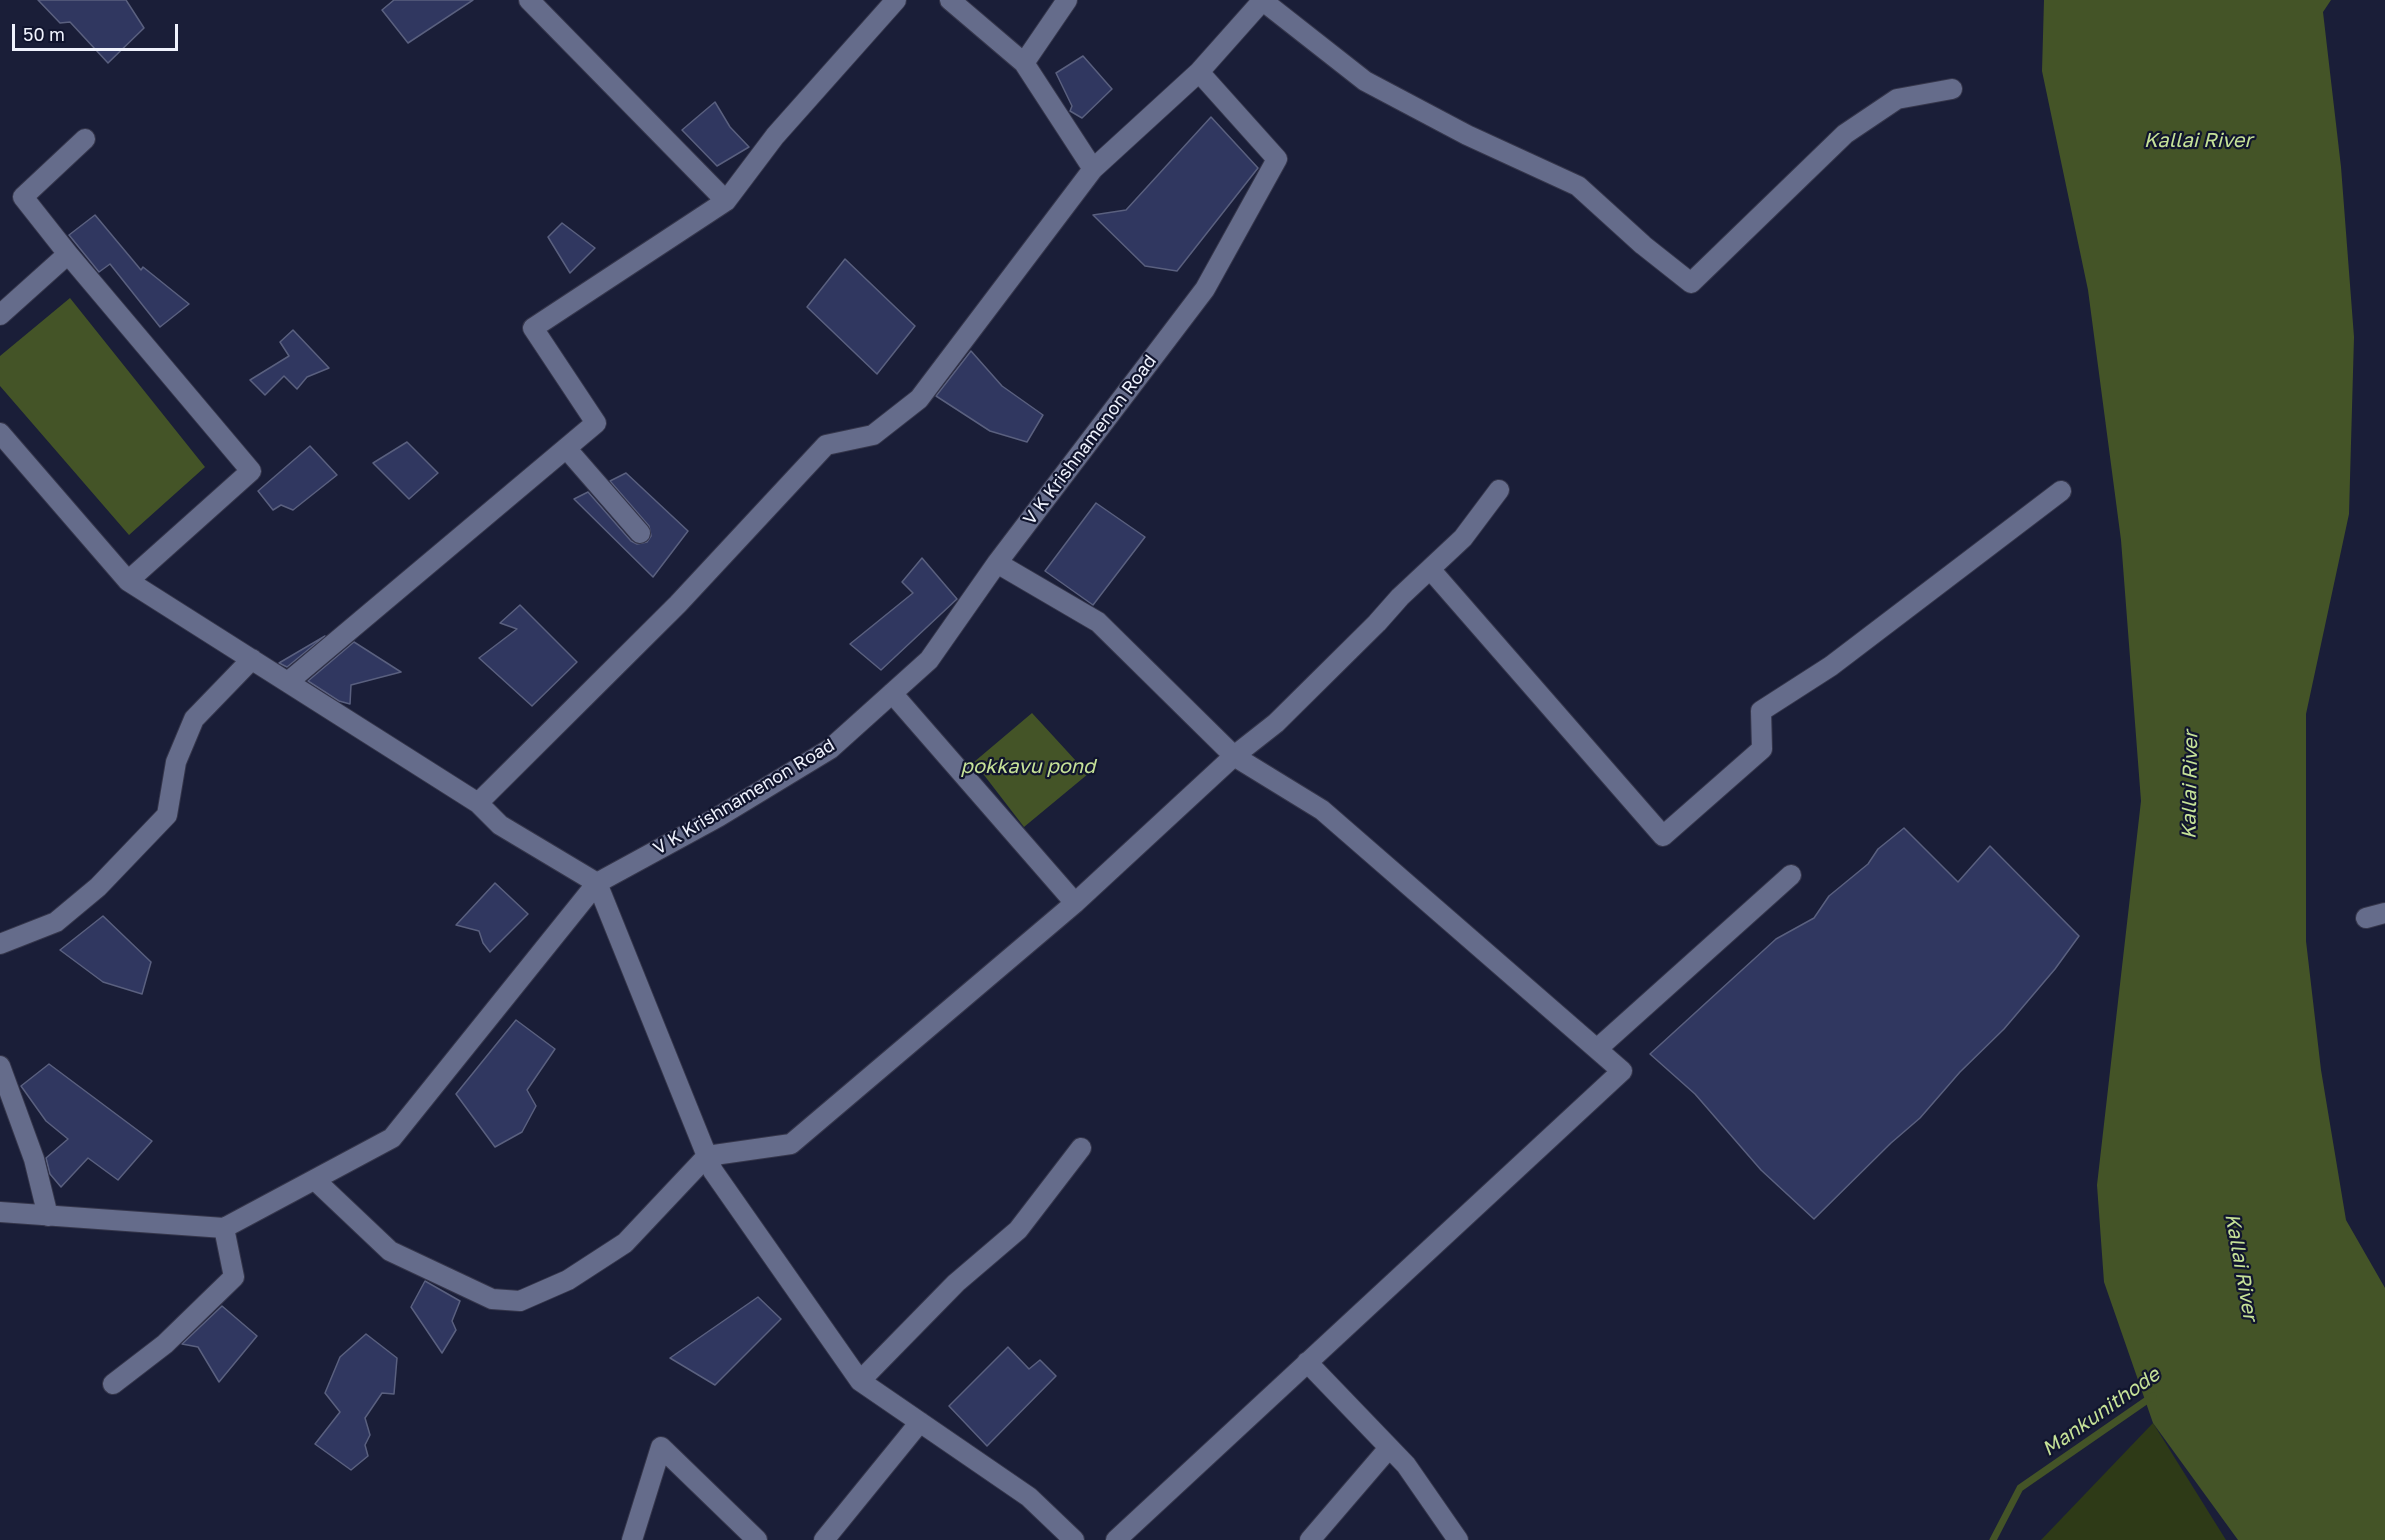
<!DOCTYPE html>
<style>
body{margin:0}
#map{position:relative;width:2385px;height:1540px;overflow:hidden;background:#1a1e38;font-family:"Golos Text",sans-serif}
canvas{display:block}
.scale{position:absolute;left:12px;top:24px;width:166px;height:27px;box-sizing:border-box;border:3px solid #eff2fd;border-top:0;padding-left:8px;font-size:18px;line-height:21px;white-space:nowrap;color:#eff2fd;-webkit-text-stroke:4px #11152e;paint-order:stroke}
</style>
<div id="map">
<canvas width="2385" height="1540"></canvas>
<div class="scale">50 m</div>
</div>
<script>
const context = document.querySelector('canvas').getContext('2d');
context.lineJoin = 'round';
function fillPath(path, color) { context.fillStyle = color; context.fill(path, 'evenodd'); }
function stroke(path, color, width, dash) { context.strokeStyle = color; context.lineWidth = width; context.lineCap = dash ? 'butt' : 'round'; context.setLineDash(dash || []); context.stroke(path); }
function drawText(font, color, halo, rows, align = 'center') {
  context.font = font + ' "Golos Text",sans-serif'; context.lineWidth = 4.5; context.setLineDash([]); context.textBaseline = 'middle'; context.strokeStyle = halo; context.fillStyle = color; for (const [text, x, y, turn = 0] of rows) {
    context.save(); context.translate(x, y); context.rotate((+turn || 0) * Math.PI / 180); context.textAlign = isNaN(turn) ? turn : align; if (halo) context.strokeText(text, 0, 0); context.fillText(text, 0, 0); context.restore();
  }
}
fillPath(new Path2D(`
 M2153 1423 2226 1540H2041Z`), '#2e3a17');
fillPath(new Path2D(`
 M2044 0H2331L2323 12 2341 167 2354 337 2349 514 2306 714V941L2321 1070 2346 1220 2385 1288V1540H2238L2153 1423 2104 1282 2097 1185 2141 801 2121 540 2088 290 2042 71Z
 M70 298 205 467 129 535 0 386V356Z
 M1032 713 1088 774 1024 827 974 762Z`), '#445427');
stroke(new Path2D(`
 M1993 1540 2020 1488 2153 1396`), '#445427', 7);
const building = new Path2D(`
 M38 0H126L144 28 108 63 70 22 60 23Z
 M394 0H473L408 43 382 10Z
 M1083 56 1112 89 1082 118 1070 111 1072 106 1056 73Z
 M715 102 730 127 749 147 717 166 682 130Z
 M1211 117 1258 168 1177 271 1145 266 1093 215 1126 210Z
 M95 215 141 270 143 267 189 304 160 327 110 264 99 272 69 235Z
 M562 223 595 248 570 273 548 237Z
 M845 259 915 326 877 374 807 307Z
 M293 330 329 368 307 377 297 389 284 376 265 395 250 380 289 356 280 342Z
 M971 351 1002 386 1043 415 1027 442 990 431 936 396Z
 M407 442 438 473 409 499 373 463Z
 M310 446 337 475 293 510 281 505 273 510 258 491Z
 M626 473 688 531 653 577 574 499 588 492 631 541 637 544 647 542 651 536 649 526 610 481Z
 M1096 503 1145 537 1093 605 1045 571Z
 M922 558 957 599 881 670 850 644 913 593 902 582Z
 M520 605 577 662 532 706 479 658 517 629 500 623Z
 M325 636 287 667 279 663Z
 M354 642 401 672 351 685 350 704 339 701 308 681Z
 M1904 828 1958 882 1990 846 2079 936 2055 969 2004 1029 1960 1072 1920 1118 1891 1143 1814 1219 1761 1170 1695 1094 1650 1054 1776 939 1814 918 1829 896 1868 864 1878 849Z
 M495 883 528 914 490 952 483 943 479 931 456 925Z
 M103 916 151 962 142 994 103 982 60 950Z
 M516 1020 555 1049 527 1090 536 1106 522 1132 495 1147 456 1094Z
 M49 1064 152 1141 118 1180 88 1158 61 1187 50 1174 46 1158 68 1139 46 1121 21 1086Z
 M425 1281 460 1301 452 1321 456 1330 442 1353 411 1307Z
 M758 1297 781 1319 715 1385 670 1358Z
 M222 1306 257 1336 219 1382 198 1347 182 1344Z
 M366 1334 397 1358 394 1394 382 1393 365 1418 370 1435 365 1445 368 1456 351 1470 315 1444 340 1412 325 1393 340 1357Z
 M1008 1347 1029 1369 1040 1360 1056 1376 987 1446 949 1406Z`);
fillPath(building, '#303760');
stroke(building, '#5a607f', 1.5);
const street = new Path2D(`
 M529 0 726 201
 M950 0 1024 63 1067 0
 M1263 1 1365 81 1467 135 1578 186 1643 245 1691 283 1845 134 1897 99 1952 89
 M1024 63 1093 169
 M68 254 251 471 128 581
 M0 315 68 254 23 197 85 139
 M0 433 128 581 478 803 678 604 826 445 873 435 919 399 1093 169 1199 72
 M566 448 640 533
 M997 563 1098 622 1234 756 1322 810 1622 1071 1116 1540
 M1430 569 1663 836 1762 749 1761 711 1831 666 2061 491
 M288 682 596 423 533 328 726 201 775 136 896 0
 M892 693 1075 903 1234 756 1276 723 1377 623 1400 597 1463 538 1499 490
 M478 803 500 825 597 883 713 1171 860 1381 1029 1497 1074 1540
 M2366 918 2385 913
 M0 944 56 922 98 887 167 815 176 762 194 719 252 659
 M1597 1049 1791 875
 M0 1066 34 1159 48 1216
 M315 1180 390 1251 492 1299 520 1301 568 1280 625 1243 707 1156 791 1144 1075 903
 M0 1212 224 1228 392 1138 597 883 718 817 830 749 929 660 997 563 1205 289 1277 159 1199 72 1263 0
 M1307 1362 1406 1465 1458 1540
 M860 1381 956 1283 1018 1230 1081 1148
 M113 1384 165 1344 234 1277 224 1228
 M632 1540 661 1447 757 1540
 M824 1540 920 1422
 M1310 1540 1389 1448`);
stroke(street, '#35364b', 22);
stroke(street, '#656c8b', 20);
drawText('18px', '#eff2fd', '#11152e', [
 ["V K Krishnamenon Road",1090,440,-53],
 ["V K Krishnamenon Road",744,797,-31]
]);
drawText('italic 20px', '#c6e298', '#11152e', [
 ["Kallai River",2198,141],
 ["pokkavu pond",1028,767],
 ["Kallai River",2190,785,-89],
 ["Kallai River",2241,1267,80],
 ["Mankunithode",2101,1412,-35]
]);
</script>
